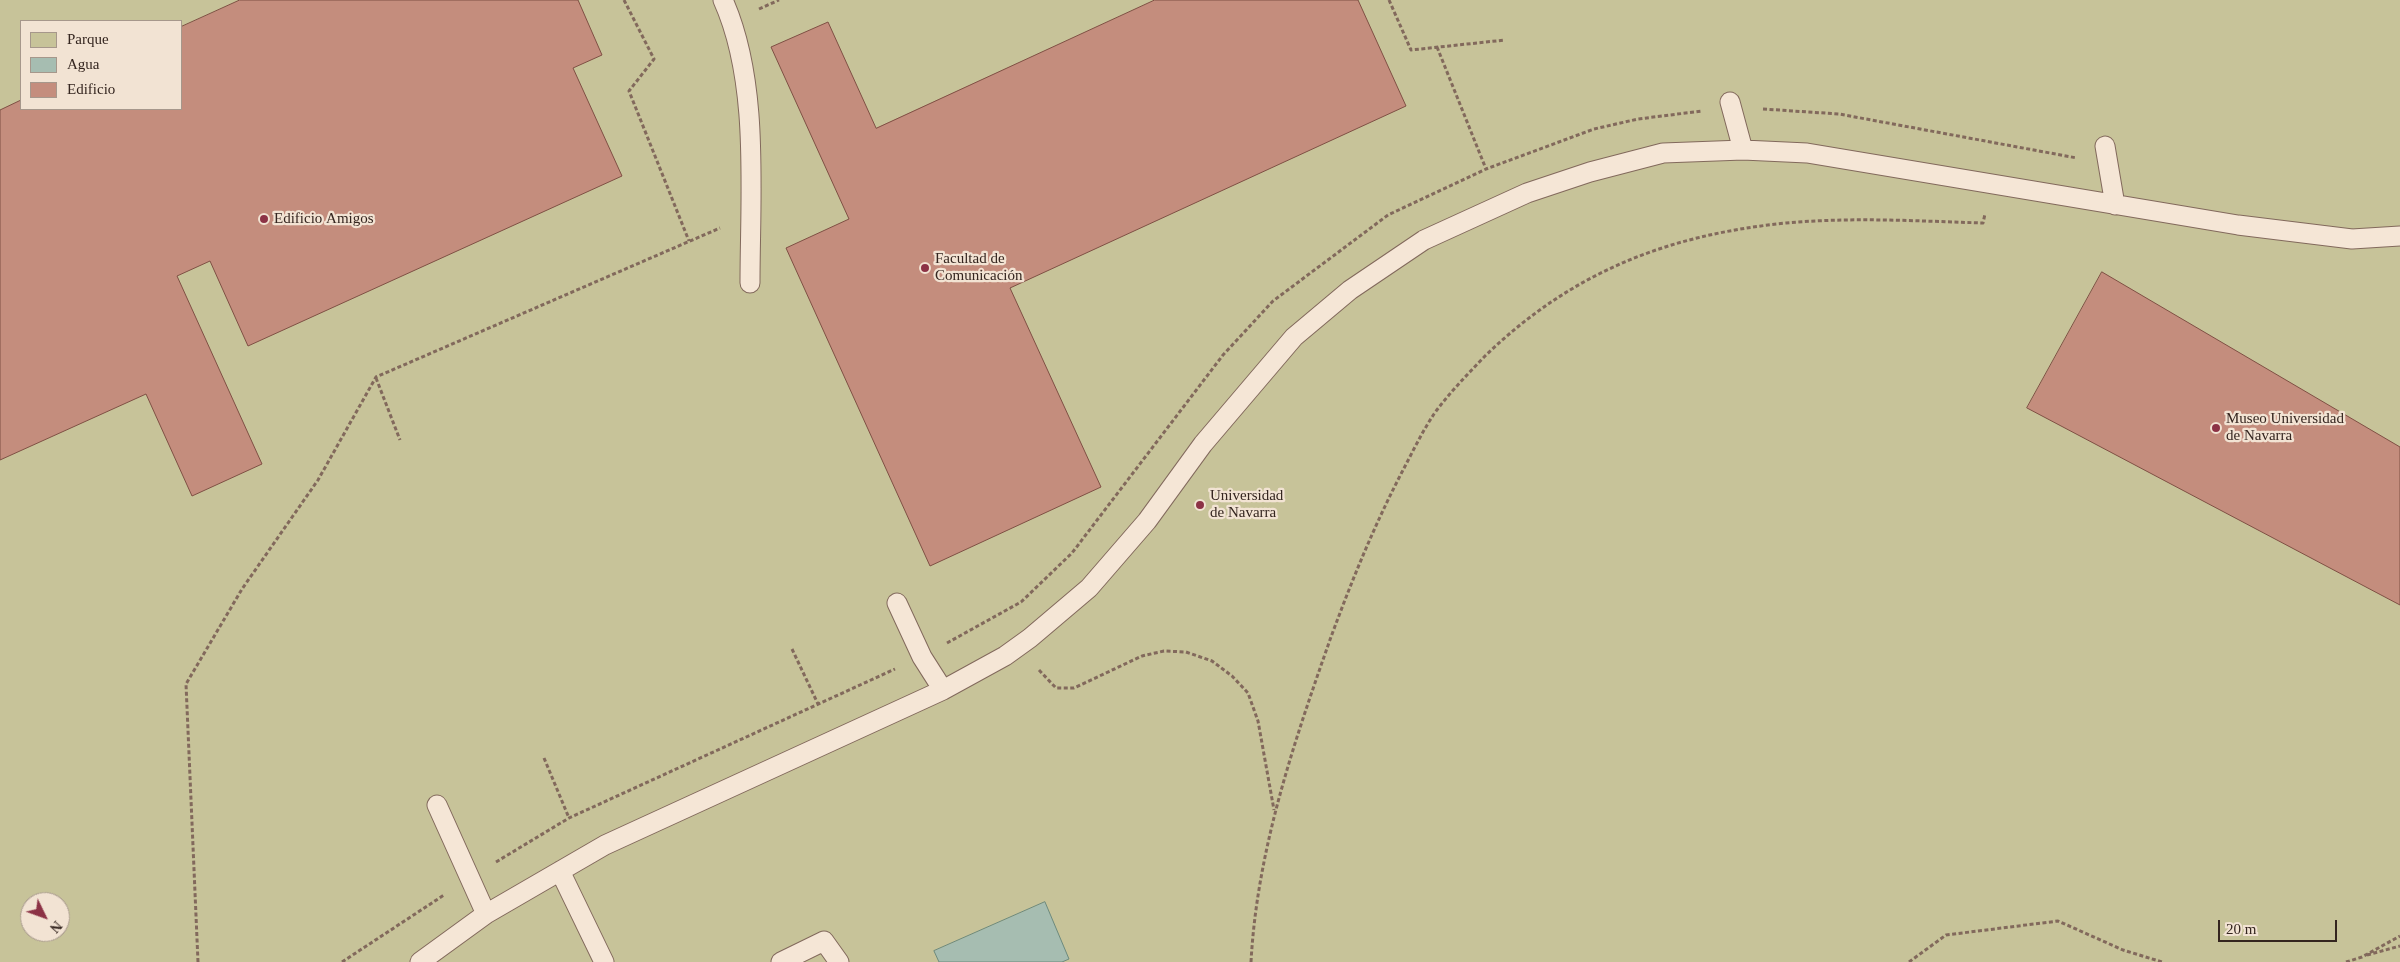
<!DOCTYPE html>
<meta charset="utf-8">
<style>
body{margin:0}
#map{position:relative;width:2400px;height:962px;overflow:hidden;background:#ead7c4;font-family:"Times New Roman",serif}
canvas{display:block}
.legend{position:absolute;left:20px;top:20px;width:162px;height:90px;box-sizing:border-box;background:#f2e3d3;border:1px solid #a6978b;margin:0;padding:6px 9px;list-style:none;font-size:15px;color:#34251f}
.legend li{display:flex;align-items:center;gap:10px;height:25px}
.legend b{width:25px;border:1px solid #a6978b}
.north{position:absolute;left:20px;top:892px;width:50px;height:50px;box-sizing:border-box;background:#f2e3d3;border:1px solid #a6978b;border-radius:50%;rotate:132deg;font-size:14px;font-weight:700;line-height:20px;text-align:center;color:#34251f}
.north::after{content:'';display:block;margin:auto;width:18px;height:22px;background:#8c3245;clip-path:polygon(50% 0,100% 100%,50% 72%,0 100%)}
.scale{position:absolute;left:2218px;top:920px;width:119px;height:22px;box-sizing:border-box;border:2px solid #34251f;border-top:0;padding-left:6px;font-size:15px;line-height:18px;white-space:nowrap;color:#34251f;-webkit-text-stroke:4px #f2e3d3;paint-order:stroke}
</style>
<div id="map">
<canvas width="2400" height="962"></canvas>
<ul class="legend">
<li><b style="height:14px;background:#c7c399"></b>Parque</li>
<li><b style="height:14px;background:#a6bdb1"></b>Agua</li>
<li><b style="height:14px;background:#c48d7d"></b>Edificio</li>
</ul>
<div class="north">N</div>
<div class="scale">20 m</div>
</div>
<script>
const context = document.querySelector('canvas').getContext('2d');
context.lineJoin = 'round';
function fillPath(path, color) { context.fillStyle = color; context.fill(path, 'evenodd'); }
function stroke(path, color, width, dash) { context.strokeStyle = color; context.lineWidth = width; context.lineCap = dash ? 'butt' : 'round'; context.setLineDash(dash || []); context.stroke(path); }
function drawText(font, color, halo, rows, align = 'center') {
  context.font = font + ' "Times New Roman",serif'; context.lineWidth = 4.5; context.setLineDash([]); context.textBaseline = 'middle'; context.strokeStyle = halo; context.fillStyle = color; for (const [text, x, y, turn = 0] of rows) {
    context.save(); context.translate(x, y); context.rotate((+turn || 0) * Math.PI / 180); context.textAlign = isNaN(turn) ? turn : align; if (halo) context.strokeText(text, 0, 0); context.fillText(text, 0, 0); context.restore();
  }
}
fillPath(new Path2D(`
 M0 0H2400V962H0ZM21 21H181V109H21ZM30 902H60V932H30Z`), '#c7c399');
const water = new Path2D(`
 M1045 902 1069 959 1062 962H939L934 951Z`);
fillPath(water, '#a6bdb1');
stroke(water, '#6d8a7d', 1);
const building = new Path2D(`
 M240 0H578L602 55 573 68 622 176 248 346 210 261 177 276 262 464 192 496 146 394 0 460V110L21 100V109H181V27Z
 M1155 0H1358L1406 106 1010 288 1101 487 930 566 786 248 849 219 771 47 828 22 876 128Z
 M2102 272 2400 447V605L2027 408Z`);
fillPath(building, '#c48d7d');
stroke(building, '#7f5044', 1);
const lane = new Path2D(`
 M723 0C760 82 750 193 750 283
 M1730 102 1743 150
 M2105 146 2115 205
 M897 603 922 657 943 690
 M437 805 486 914
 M560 871 604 962
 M420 962 486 914 605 845 943 690 1005 656 1030 638 1089 588 1147 521 1203 444 1294 337 1350 290 1424 240 1527 193 1590 172 1663 153 1743 150 1807 153 2238 225 2352 239 2400 236
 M781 962 824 941 839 962`);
stroke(lane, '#82695c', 21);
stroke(new Path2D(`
 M624 0 654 59 629 91 689 241
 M1389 0 1411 50 1505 40
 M759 9 779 0
 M1437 47 1486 169
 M1763 109 1839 114 2077 158
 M376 378 400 440
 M947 643 1021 602 1072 553 1223 355 1273 301 1388 215 1486 169 1594 129 1638 119 1702 111
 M792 649 818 704
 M1039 670 1056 688H1074L1142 656 1164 651 1186 652 1212 661 1232 676 1248 693 1258 721 1274 810
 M544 758 569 818
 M496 862 569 818 895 669
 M2367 955 2400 946
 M198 962 186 684 242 589 318 480 376 377 720 228
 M342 962 444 895
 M1251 962C1257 850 1294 742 1331 637 1352 580 1374 526 1402 472 1412 453 1422 432 1434 414 1449 393 1467 375 1485 356 1572 272 1667 235 1786 223 1851 217 1918 221 1983 223L1985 214
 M1909 962 1946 935 2058 921 2123 950 2162 962
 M2346 962 2362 957 2400 936`), '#82695c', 3, [4, 2.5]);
stroke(lane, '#f5e6d6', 19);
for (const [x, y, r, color] of [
 [264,219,5,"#8c3245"],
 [925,268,5,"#8c3245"],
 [2216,428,5,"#8c3245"],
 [1200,505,5,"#8c3245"]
]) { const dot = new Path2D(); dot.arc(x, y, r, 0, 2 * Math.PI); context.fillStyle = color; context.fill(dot); stroke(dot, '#f2e3d3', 2); }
drawText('15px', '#34251f', '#f2e3d3', [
 ["Edificio Amigos",274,219],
 ["Facultad de",935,259],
 ["Comunicación",935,276],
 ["Museo Universidad",2226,419],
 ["de Navarra",2226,436],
 ["Universidad",1210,496],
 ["de Navarra",1210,513]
], 'left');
</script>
